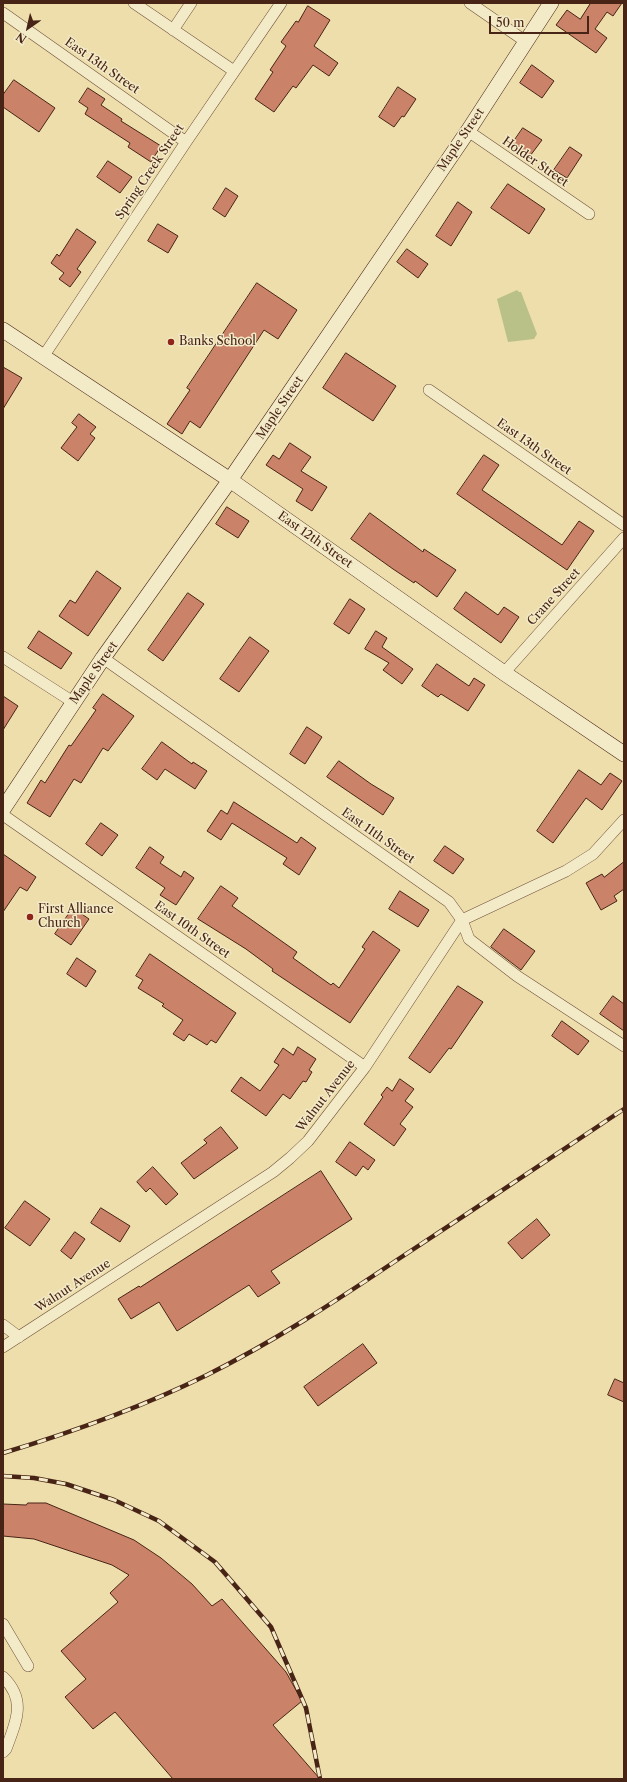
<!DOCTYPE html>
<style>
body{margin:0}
#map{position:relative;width:627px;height:1782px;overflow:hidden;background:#eddeab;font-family:"Libre Caslon Text",serif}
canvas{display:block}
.frame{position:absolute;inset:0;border:4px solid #482416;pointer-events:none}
.north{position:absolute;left:8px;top:8px;width:40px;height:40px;-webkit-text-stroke:3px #f3eac8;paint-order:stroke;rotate:214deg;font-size:11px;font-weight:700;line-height:16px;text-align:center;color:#482416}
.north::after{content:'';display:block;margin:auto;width:14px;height:18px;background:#482416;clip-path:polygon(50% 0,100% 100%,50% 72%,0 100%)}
.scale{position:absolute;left:489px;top:16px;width:100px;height:18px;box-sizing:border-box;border:2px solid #482416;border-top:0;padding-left:5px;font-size:12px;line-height:14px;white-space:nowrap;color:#482416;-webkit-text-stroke:3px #f3eac8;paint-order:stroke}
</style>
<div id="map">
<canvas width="627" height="1782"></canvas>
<div class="frame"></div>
<div class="north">N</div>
<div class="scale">50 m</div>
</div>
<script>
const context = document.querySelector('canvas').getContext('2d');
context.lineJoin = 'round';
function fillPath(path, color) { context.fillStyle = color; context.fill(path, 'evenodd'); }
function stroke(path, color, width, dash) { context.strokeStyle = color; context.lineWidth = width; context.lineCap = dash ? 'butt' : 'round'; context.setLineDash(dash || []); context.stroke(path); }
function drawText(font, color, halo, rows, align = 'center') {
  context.font = font + ' "Libre Caslon Text",serif'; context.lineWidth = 3; context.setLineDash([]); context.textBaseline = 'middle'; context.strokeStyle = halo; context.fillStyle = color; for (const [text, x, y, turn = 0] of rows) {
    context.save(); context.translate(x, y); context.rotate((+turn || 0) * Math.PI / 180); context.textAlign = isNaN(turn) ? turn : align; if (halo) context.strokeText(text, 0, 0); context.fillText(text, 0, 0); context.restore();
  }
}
fillPath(new Path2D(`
 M517 290 519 292H521L537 334 534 339 508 342 497 299Z`), '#b9c188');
const building = new Path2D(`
 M591 3H622L613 16 607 12 595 29 607 38 596 53 556 25 567 10 580 19Z
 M308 6 330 20 314 46 338 63 329 76 313 65 296 88 293 86 274 112 255 99 273 72 270 70 286 46 281 42 296 21 298 22Z
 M532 65 554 81 542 98 520 83Z
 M14 80 55 108 39 132 3 107V95Z
 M398 87 416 99 404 117 402 116 394 127 379 117Z
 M88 88 105 99 101 105 122 119 121 121 161 146 151 162 128 147 130 143 85 114 88 108 79 102Z
 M523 128 542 140 530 156 512 144Z
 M570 147 582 155 567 178 554 170Z
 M108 161 132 177 120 193 97 177Z
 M508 184 545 209 529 234 491 208Z
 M226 188 238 196 225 217 213 209Z
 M458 202 472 212 451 246 436 236Z
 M158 224 178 236 168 253 148 241Z
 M77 229 96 242 77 269 81 272 70 287 59 279 64 273 51 263 57 254 59 256Z
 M407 249 428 264 418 278 397 262Z
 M257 283 297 310 278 339 264 330 200 428 190 421 182 434 167 424 190 390 187 388Z
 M346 353 396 386 373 421 323 388Z
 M3 367 22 378 3 409Z
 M79 414 96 427 90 434 95 438 78 461 61 448 77 427 72 423Z
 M290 443 311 457 301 471 327 487 312 511 296 501 303 489 266 465 273 455 279 459Z
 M484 455 499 465 482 490 562 545 579 521 594 531 567 570 457 494Z
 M227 507 249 521 238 538 216 524Z
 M370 513 423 552 424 549 456 570 437 597 415 581 414 583 393 569 351 539Z
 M97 571 121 588 88 636 59 616 70 600 75 603Z
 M466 592 498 615 504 607 519 617 501 643 454 609Z
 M188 593 204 604 163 661 148 650Z
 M350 599 365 609 349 634 334 624Z
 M39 631 72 653 61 669 28 648Z
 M376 631 387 638 382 647 413 669 402 684 383 670 389 663 365 649Z
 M250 637 269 651 239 692 220 679Z
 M437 664 469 686 474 678 485 685 468 711 441 694 438 697 422 686Z
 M103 694 134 716 108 751 103 748 81 783 74 779 50 817 27 803 41 780 45 783 69 745 71 746 96 710 93 708Z
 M3 696 18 706 3 730Z
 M307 727 322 737 305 764 290 754Z
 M162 742 192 764 193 762 207 771 195 789 165 769 157 780 142 769Z
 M339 761 371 784 394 798 383 815 327 777Z
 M579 770 601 785 610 773 622 781 602 810 586 798 553 843 537 831Z
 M234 802 297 843 301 837 316 848 299 875 283 864 287 858 232 823 221 840 207 831 221 810 227 814Z
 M101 823 118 835 102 856 86 844Z
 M445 846 464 859 453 874 434 861Z
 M150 847 164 857 160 863 181 877 184 871 194 878 176 905 160 895 165 888 136 868Z
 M3 854 36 877 27 891 20 887 3 912Z
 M624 862V889L614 896 617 901 601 910 586 883 602 874 604 877Z
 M221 886 238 898 232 906 297 952 293 958 331 985 333 983 339 988 365 949 362 947 373 931 400 950 350 1023 272 971 273 969 246 949 198 919Z
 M400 891 429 910 418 927 389 909Z
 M73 908 89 919 71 945 55 934Z
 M504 929 535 951 521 970 491 947Z
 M150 954 236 1013 216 1043 211 1040 207 1045 189 1034 184 1041 173 1034 183 1020 162 1006 164 1004 138 988 143 980 136 976Z
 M77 958 96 971 86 987 67 974Z
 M458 986 483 1002 451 1049 449 1048 430 1073 409 1058Z
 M613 996 624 1004V1031L600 1014Z
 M562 1021 589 1041 578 1055 552 1036Z
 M298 1047 316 1059 309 1070 312 1072 306 1082 303 1081 290 1099 283 1094 266 1116 231 1091 241 1077 260 1091 279 1065 274 1062 283 1048 293 1055Z
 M400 1079 414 1089 405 1101 413 1107 400 1124 406 1129 394 1146 364 1124 383 1097 381 1095 387 1087 392 1091Z
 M221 1127 238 1148 194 1179 181 1163 207 1143 204 1140Z
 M350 1142 375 1160 368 1170 363 1166 356 1176 336 1162Z
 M153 1167 178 1194 166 1205 150 1188 146 1192 137 1182Z
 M321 1171 352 1219 271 1271 280 1283 258 1297 249 1285 177 1331 159 1302 131 1319 118 1299 139 1286 140 1287Z
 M25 1201 50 1219 30 1246 5 1228Z
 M101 1208 130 1226 120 1242 91 1223Z
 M537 1219 550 1235 522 1259 508 1243Z
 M75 1232 85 1239 71 1259 61 1251Z
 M363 1344 377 1363 318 1406 304 1387Z
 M615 1379 624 1383V1402L608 1395Z
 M28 1503H46L134 1540 161 1558 192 1584 212 1606 222 1599 286 1672 302 1701 273 1725 320 1779H173L115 1712 93 1729 65 1697 86 1679 61 1651 118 1602 110 1593 129 1575 112 1565 34 1539 3 1536V1504L26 1505Z`);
fillPath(building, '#ca8269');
stroke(building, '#482416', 1);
const minor = new Path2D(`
 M134 3 234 71
 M470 3 525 41
 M3 13 186 142
 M173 30 191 3
 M468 131 589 214
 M43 357 186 142 281 3
 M429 390 624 525
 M3 657 73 702
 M103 658 449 902 462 920 469 939 517 976 624 1046
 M504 673 624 538
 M3 815 365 1067
 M3 1325 19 1337
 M3 1347 273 1172 290 1158 308 1141 365 1067 462 920 566 871 593 854 624 820
 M3 1624 28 1666
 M3 1677C27 1700 16 1722 6 1749L3 1752`);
const secondary = new Path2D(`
 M3 330 230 480 504 673 624 754
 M3 809 103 658 230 480 468 131 551 3`);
stroke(minor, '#71523b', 12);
stroke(secondary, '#482416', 16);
stroke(minor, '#f3eac8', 11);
stroke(secondary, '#f3eac8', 15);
const rail = new Path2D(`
 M3 1453C73 1432 142 1407 207 1375 273 1342 336 1301 397 1260 473 1210 549 1159 624 1109
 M3 1476 34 1478 66 1484 114 1500 159 1521 215 1562 271 1627 306 1708 320 1779`);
stroke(rail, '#482416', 4.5);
stroke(rail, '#f3eac8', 3, [9]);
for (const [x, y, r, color] of [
 [171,342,4,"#8f2418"],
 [30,917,4,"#8f2418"]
]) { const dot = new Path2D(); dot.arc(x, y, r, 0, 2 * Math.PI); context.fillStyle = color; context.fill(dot); stroke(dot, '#f3eac8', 1.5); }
drawText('12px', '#482416', '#f3eac8', [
 ["East 13th Street",102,66,35],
 ["Maple Street",461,140,-56],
 ["Holder Street",535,162,35],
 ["Spring Creek Street",150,172,-56],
 ["Maple Street",280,408,-56],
 ["East 13th Street",534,447,35],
 ["East 12th Street",315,540,35],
 ["Crane Street",554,597,-48],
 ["Maple Street",94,673,-55],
 ["East 11th Street",378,836,35],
 ["East 10th Street",192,930,35],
 ["Walnut Avenue",326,1096,-52],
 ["Walnut Avenue",73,1286,-33]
]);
drawText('12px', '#482416', '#f3eac8', [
 ["Banks School",179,342],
 ["First Alliance",38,910],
 ["Church",38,924]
], 'left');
</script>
